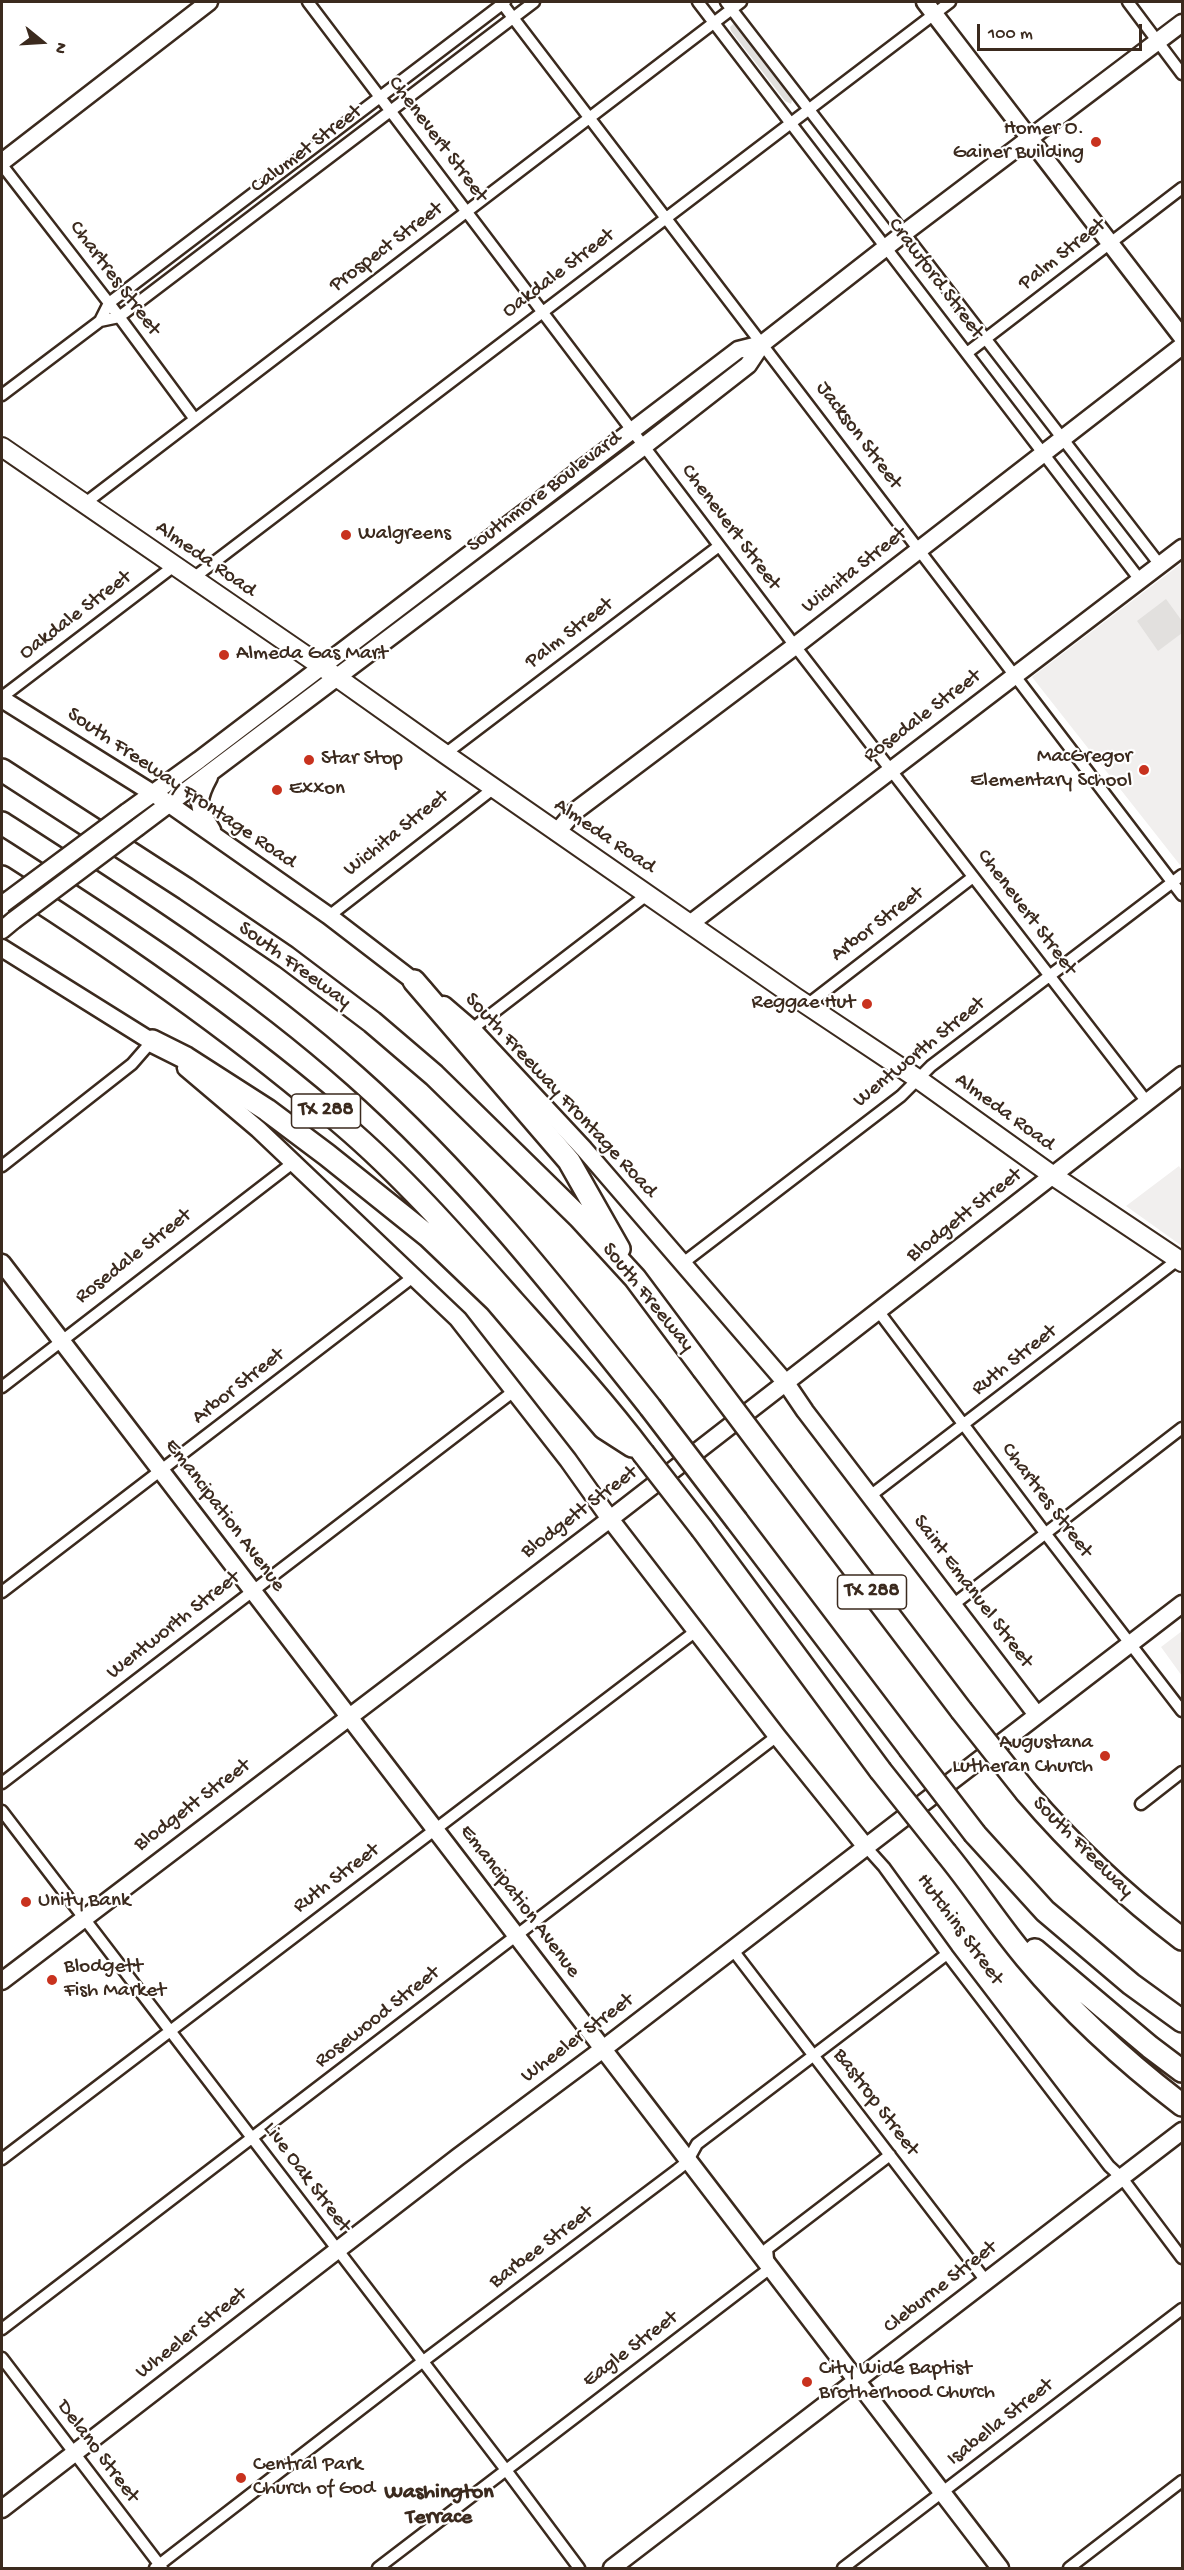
<!DOCTYPE html>
<style>
body{margin:0}
#map{position:relative;width:1184px;height:2570px;overflow:hidden;background:#fff;font-family:"Gochi Hand",sans-serif}
canvas{display:block}
.frame{position:absolute;inset:0;border:3px solid #3b2a1e;pointer-events:none}
.north{position:absolute;left:12px;top:12px;width:60px;height:60px;-webkit-text-stroke:4px #fff;paint-order:stroke;rotate:108deg;font-size:16px;font-weight:700;line-height:24px;text-align:center;color:#3b2a1e}
.north::after{content:'';display:block;margin:auto;width:21px;height:27px;background:#3b2a1e;clip-path:polygon(50% 0,100% 100%,50% 72%,0 100%)}
.scale{position:absolute;left:977px;top:24px;width:165px;height:27px;box-sizing:border-box;border:3px solid #3b2a1e;border-top:0;padding-left:8px;font-size:18px;line-height:21px;white-space:nowrap;color:#3b2a1e;-webkit-text-stroke:4px #fff;paint-order:stroke}
</style>
<div id="map">
<canvas width="1184" height="2570"></canvas>
<div class="frame"></div>
<div class="north">N</div>
<div class="scale">100 m</div>
</div>
<script>
const context = document.querySelector('canvas').getContext('2d');
context.lineJoin = 'round';
function fillPath(path, color) { context.fillStyle = color; context.fill(path, 'evenodd'); }
function stroke(path, color, width, dash) { context.strokeStyle = color; context.lineWidth = width; context.lineCap = dash ? 'butt' : 'round'; context.setLineDash(dash || []); context.stroke(path); }
function drawText(font, color, halo, rows, align = 'center') {
  context.font = font + ' "Gochi Hand",sans-serif'; context.lineWidth = 4.5; context.setLineDash([]); context.textBaseline = 'middle'; context.strokeStyle = halo; context.fillStyle = color; for (const [text, x, y, turn = 0] of rows) {
    context.save(); context.translate(x, y); context.rotate((+turn || 0) * Math.PI / 180); context.textAlign = isNaN(turn) ? turn : align; if (halo) context.strokeText(text, 0, 0); context.fillText(text, 0, 0); context.restore();
  }
}
fillPath(new Path2D(`
 M1182 563V863L1180 865 1032 677Z
 M1179 1166 1182 1171V1246L1126 1206Z
 M1182 1631V1676L1161 1647Z`), '#f1efee');
fillPath(new Path2D(`
 M733 24 737 25 793 97 791 104 785 101 731 31 730 27Z
 M1166 599 1182 621V633L1158 651 1137 621Z`), '#e2e0de');
const street = new Path2D(`
 M308 2 795 646 1147 1102
 M501 2 1182 895
 M698 2 1140 580
 M726 2 1160 565
 M1128 2 1182 74
 M2 165 109 303 194 418
 M100 321 119 317 534 2
 M967 353 1182 188
 M2 395 100 321 109 303 505 2
 M84 504 741 2
 M192 579 950 2
 M2 697 174 566
 M445 754 719 546
 M329 916 494 788
 M807 1005 973 877
 M472 1029 648 894
 M2 1166 132 1064 152 1041
 M683 1263 901 1096 931 1066 1182 875
 M879 1312 1045 1533 1182 1711
 M2 1387 294 1162
 M870 1496 1180 1258
 M2 1592 413 1277
 M954 1604 1182 1428
 M2 1783 514 1391
 M1141 1804 1182 1772
 M2 1811 506 2470 579 2568
 M866 1847 884 1867 947 1954 1109 2166 1122 2178 1182 2258
 M732 1949 986 2281
 M2 2159 696 1631
 M2 2329 777 1736
 M2 2358 162 2568
 M155 2568 422 2362 677 2170 687 2162 697 2144 947 1954
 M378 2568 769 2269 767 2249 890 2155
 M843 2568 1182 2309
 M1069 2568 1182 2481`);
const secondary = new Path2D(`
 M925 2 1182 337
 M2 162 209 2
 M2 699 165 801 329 916 424 989
 M209 777C196 801 197 807 212 830
 M127 812 199 760 738 350 762 344
 M138 827 644 446 748 365 762 344 903 234 1182 23
 M557 832 574 812 795 646 1182 346
 M691 923 1182 548
 M2 930 14 920
 M2 948 162 1048
 M444 1005 472 1029 584 1149 786 1383 805 1411 1037 1715
 M186 1068 258 1129 458 1319 568 1460 610 1519 777 1736 866 1847
 M2 1263 1000 2568
 M2 1981 610 1519 1182 1075
 M2 2509 458 2157 603 2049 1182 1604
 M612 2568 1182 2131`);
const primary = new Path2D(`
 M2 447 321 666 445 754 795 997 918 1079 1052 1175 1182 1262`);
const highway = new Path2D(`
 M2 770 186 889 286 957 372 1022 434 1075 579 1217 635 1278 703 1369
 M2 823C123 901 246 979 355 1076 466 1174 558 1291 650 1407
 M2 877C120 952 237 1033 343 1125 405 1178 459 1240 513 1301 558 1351 603 1400 643 1453
 M414 981 569 1161 619 1249
 M152 1041 186 1058 267 1110 327 1155 428 1236 496 1301 604 1428 632 1446
 M782 1474 961 1710
 M737 1521 909 1748
 M702 1529 880 1770
 M1026 1792C1073 1847 1125 1896 1182 1939
 M975 1834 1045 1911 1131 1984 1182 2021
 M946 1853C974 1887 998 1925 1026 1958 1072 2013 1126 2062 1182 2105
 M1035 1950 1150 2047 1182 2071`);
stroke(street, '#3b2a1e', 15);
stroke(secondary, '#3b2a1e', 21);
stroke(primary, '#3b2a1e', 22);
stroke(highway, '#3b2a1e', 26);
stroke(street, '#fff', 10);
stroke(secondary, '#fff', 16);
stroke(primary, '#fff', 18);
stroke(highway, '#fff', 21);
const secondaryBridge = new Path2D(`
 M3 904 127 812
 M14 920 138 827`);
const highwayBridge = new Path2D(`
 M703 1369 782 1474
 M650 1407 737 1521
 M643 1453 702 1529
 M961 1710 1026 1792
 M909 1748 975 1834
 M880 1770 946 1853`);
stroke(secondaryBridge, '#3b2a1e', 21, []);
stroke(highwayBridge, '#3b2a1e', 26, []);
stroke(secondaryBridge, '#fff', 16);
stroke(highwayBridge, '#fff', 21);
for (const [x, y, r, color] of [
 [1096,142,6,"#c8321e"],
 [346,535,6,"#c8321e"],
 [224,655,6,"#c8321e"],
 [309,760,6,"#c8321e"],
 [1144,770,6,"#c8321e"],
 [277,790,6,"#c8321e"],
 [867,1004,6,"#c8321e"],
 [1105,1756,6,"#c8321e"],
 [26,1902,6,"#c8321e"],
 [52,1980,6,"#c8321e"],
 [807,2382,6,"#c8321e"],
 [241,2478,6,"#c8321e"]
]) { const dot = new Path2D(); dot.arc(x, y, r, 0, 2 * Math.PI); context.fillStyle = color; context.fill(dot); stroke(dot, '#fff', 2); }
for (const [x, y, w] of [
 [326,1111,69],
 [872,1592,69]
]) { const box = new Path2D(); box.roundRect(x - w / 2, y - 17, w, 34, 4.5); context.fillStyle = '#fff'; context.fill(box); stroke(box, '#3b2a1e', 1.5); }
drawText('bold 20px', '#3b2a1e', null, [
 ["TX 288",326,1111],
 ["TX 288",872,1592]
]);
drawText('21px', '#3b2a1e', '#fff', [
 ["Homer O.",1084,130,"right"],
 ["Gainer Building",1084,154,"right"],
 ["Walgreens",358,535],
 ["Almeda Gas Mart",236,655],
 ["MacGregor",1132,758,"right"],
 ["Elementary School",1132,782,"right"],
 ["Star Stop",321,760],
 ["Exxon",289,790],
 ["Reggae Hut",855,1004,"right"],
 ["Augustana",1093,1744,"right"],
 ["Lutheran Church",1093,1768,"right"],
 ["Unity Bank",38,1902],
 ["Blodgett",64,1968],
 ["Fish Market",64,1992],
 ["City Wide Baptist",819,2370],
 ["Brotherhood Church",819,2394],
 ["Central Park",253,2466],
 ["Church of God",253,2490]
], 'left');
drawText('21px', '#3b2a1e', '#fff', [
 ["Chenevert Street",437,140,53],
 ["Calumet Street",307,150,-37],
 ["Prospect Street",387,248,-37],
 ["Palm Street",1063,255,-38],
 ["Oakdale Street",559,274,-37],
 ["Chartres Street",114,279,53],
 ["Crawford Street",935,279,53],
 ["Jackson Street",858,436,53],
 ["Southmore Boulevard",545,493,-37],
 ["Chenevert Street",730,528,53],
 ["Almeda Road",205,560,35],
 ["Wichita Street",855,571,-38],
 ["Oakdale Street",76,616,-37],
 ["Palm Street",570,634,-37],
 ["Rosedale Street",923,717,-37],
 ["South Freeway Frontage Road",181,789,34],
 ["Wichita Street",397,834,-38],
 ["Almeda Road",604,837,34],
 ["Chenevert Street",1026,913,53],
 ["Arbor Street",878,925,-37],
 ["South Freeway",294,966,36],
 ["Wentworth Street",920,1053,-39],
 ["South Freeway Frontage Road",560,1096,47],
 ["Almeda Road",1004,1113,36],
 ["Blodgett Street",965,1216,-38],
 ["Rosedale Street",134,1257,-38],
 ["South Freeway",647,1298,51],
 ["Ruth Street",1015,1361,-38],
 ["Arbor Street",239,1387,-38],
 ["Chartres Street",1046,1501,53],
 ["Blodgett Street",580,1513,-37],
 ["Emancipation Avenue",224,1516,53],
 ["Saint Emanuel Street",972,1592,53],
 ["Wentworth Street",174,1626,-38],
 ["Blodgett Street",193,1806,-37],
 ["South Freeway",1082,1848,45],
 ["Ruth Street",337,1879,-37],
 ["Emancipation Avenue",519,1902,53],
 ["Hutchins Street",959,1930,54],
 ["Rosewood Street",378,2018,-38],
 ["Wheeler Street",578,2039,-37],
 ["Bastrop Street",875,2103,53],
 ["Live Oak Street",306,2178,53],
 ["Barbee Street",542,2248,-37],
 ["Cleburne Street",941,2288,-38],
 ["Wheeler Street",192,2334,-38],
 ["Eagle Street",631,2350,-37],
 ["Isabella Street",1001,2423,-38],
 ["Delano Street",97,2452,53]
]);
drawText('bold 22px', '#3b2a1e', '#fff', [
 ["Washington",439,2494],
 ["Terrace",439,2519]
]);
</script>
